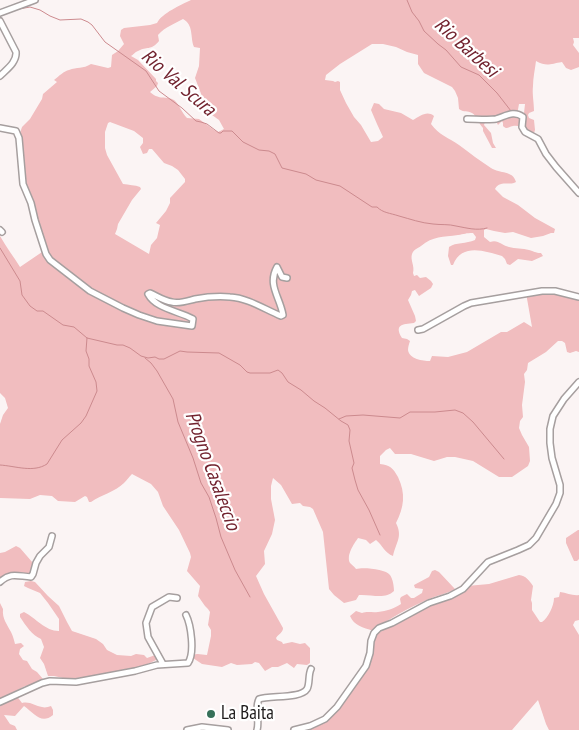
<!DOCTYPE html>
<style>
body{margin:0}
canvas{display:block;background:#fbf4f4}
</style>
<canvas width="579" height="730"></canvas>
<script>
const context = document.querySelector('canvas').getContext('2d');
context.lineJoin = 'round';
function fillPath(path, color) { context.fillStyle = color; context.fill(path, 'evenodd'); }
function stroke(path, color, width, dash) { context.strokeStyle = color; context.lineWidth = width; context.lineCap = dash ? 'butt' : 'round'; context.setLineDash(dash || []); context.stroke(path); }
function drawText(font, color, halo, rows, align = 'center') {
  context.font = font + ' "PT Sans Narrow",sans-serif'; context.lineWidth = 4.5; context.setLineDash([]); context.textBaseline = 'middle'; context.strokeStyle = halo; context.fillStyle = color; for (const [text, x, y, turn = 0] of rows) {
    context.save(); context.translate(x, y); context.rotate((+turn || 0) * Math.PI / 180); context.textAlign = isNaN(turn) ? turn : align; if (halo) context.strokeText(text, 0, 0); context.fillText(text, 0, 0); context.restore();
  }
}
fillPath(new Path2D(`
 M191 0H579V38H573L574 42 573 45 579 53V67L571 70 566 68 562 62C550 64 547 67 536 61 535 69 533 78 533 86 532 94 534 102 534 111L529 113 528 115 529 118 534 120 535 130 534 133 526 130 523 122 525 104H519L517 115 521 122V125C517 127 516 125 513 126 508 127 507 130 503 126V123L502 121 498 125 496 121 494 119 490 123 485 122 484 125 491 133 493 143 496 148H492L483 131V128C479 124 477 116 472 113 467 110 465 113 459 109L458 98 455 91 452 87 424 73 418 64V55L407 52 396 47 383 44H372L340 64 326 75 325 80 333 81 335 82 338 81 340 82V90L346 103 354 117 361 125 371 142 378 141 383 137 377 124 371 110 374 103 379 104 384 109 401 113 413 120C420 116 427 110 434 116L431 124C439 135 449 138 459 145 470 153 480 161 491 168 500 174 513 170 516 182 509 186 500 180 495 189L503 197 518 205 535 218 555 229 554 233H551L543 236 531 238 513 232 505 233 494 231 486 229 484 230V237L490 242C498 239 501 245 509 247 515 249 523 248 529 250 534 251 535 253 541 253L543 256 532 261 518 259 510 265 507 264 505 259 502 256C484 251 462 243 453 265H451L448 256 449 247C456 242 466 244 475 240L476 237 473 233C466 233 464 234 458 235 443 237 433 236 421 246 417 249 414 249 412 254 410 260 415 266 413 273L414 276 417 275 420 278 426 277 431 281 433 284 431 288 419 296 415 290 412 291 411 295 408 300 415 316 416 321 414 323C402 324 394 325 402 338L407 339 410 341C409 344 408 347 408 350 409 359 423 361 430 361L432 356 448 357 467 352 501 332H507L524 322 532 327 526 293 548 289 579 296V352L576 351 570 353 567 352 565 343 562 341H558L546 352 528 363 527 370 524 374 525 382 522 405 523 417 520 421 519 428 522 435 529 447 530 461 528 466 512 477H499L473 461 455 457H447L434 461 411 454H395L390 448 386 450 380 456V464C390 465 393 468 398 477 406 494 404 507 396 523 403 537 396 542 393 556 385 553 383 546 376 540L370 544 366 540 358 538C354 544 346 555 350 563 350 563 356 568 356 569 363 567 386 569 390 575 393 579 394 587 394 591 385 600 371 594 359 595L356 600 344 603 334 595 329 589 323 532 313 509 310 507 303 506 300 503 292 504 281 485 273 478 271 486V499L275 520 272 534 264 551 265 564 256 576 264 594 283 628C283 633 278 634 276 638L277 640 282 642 283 644 292 642 300 644 305 643 310 648V663L307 665 297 664 294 668 287 663 278 667H272L265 671 259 663 255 662 252 664 237 665 231 663 222 667 202 664 193 658V655C198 653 202 655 207 655L211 636V630L208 625 210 612 208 609 205 606 198 596 200 586 187 571 191 557 190 553 179 530 163 506 158 492 151 484 132 474C129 477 127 480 124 483 115 492 101 495 91 502H89L87 497 85 496 75 502 58 501 52 496 40 495 30 499 0 498V424L3 415 8 408 5 398 0 393V236C6 247 14 257 20 267L45 250 24 186 25 179 22 159 20 133 22 127 30 119 42 99 43 94 57 82 54 80C59 76 64 71 69 70 77 67 83 69 91 64L108 68 111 67 112 55 118 51 124 44 120 36 121 30 124 28 150 25 157 23C162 13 181 5 191 0ZM183 19C194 25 190 37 194 47L200 48 199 66 195 78 205 104 212 115 219 120 224 129 218 132 214 130 199 119 187 118C182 113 179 104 174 100 165 95 160 101 150 92L157 86 158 83 156 81V79L138 60 131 56C133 55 135 52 138 51 147 46 151 51 159 41L158 35C165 27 174 24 183 19ZM110 122 134 131 143 138V143L140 147 143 154 147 153 149 149H152L164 163 172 166 178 170 185 179V182L170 198V203L166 211 156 223 160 225 157 238 151 245 149 254 115 234 117 229 118 224 132 200 141 189 140 187C135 185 129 185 123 184L107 155 105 148V132L108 123Z
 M578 530H579V559L577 561H574L566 543V538Z
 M16 546 20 548 33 563V570L29 576C18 570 10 571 0 579V553L5 552Z
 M435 570 439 572 455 589C447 594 437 595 429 599 410 607 388 619 373 631 363 627 354 626 350 616L356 611 362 613C368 611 372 613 378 612 387 611 393 609 401 604L400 599 401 597 407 594 411 598H414L422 593 423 589 415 588 414 585 429 577 432 571Z
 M519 575C526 576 529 580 533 586L531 600 532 603V610L540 622H542C548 618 554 606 554 598L559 597 560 592C567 593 573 596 579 595V620L575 621 573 625 579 635V730H549L546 724 538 700 512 730H302L327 720 333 715 341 706 369 667 373 656 374 642 378 633 416 611 467 586 489 584Z
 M31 581 35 582 48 596 59 606 67 622 72 631 96 639 103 644 107 650 117 655 131 656 136 654 144 655 147 658 161 653 162 655 160 658 142 667 101 675 68 679 54 676H48L44 664 40 658 44 647 41 639C32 635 26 626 20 617V614L24 612C36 618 45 631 59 631V619L48 603 40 593 28 588 24 586 25 582Z
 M0 603 3 609C2 619 7 624 11 632 13 636 14 640 15 644L21 643 24 646 20 649 19 654 23 660 27 661 32 669 37 672 43 679 34 685 25 686 6 696 4 699 16 695 22 703C30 701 35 706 42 707 45 708 48 707 51 706L53 710V715C41 725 34 713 24 706L15 716 4 715 10 724 15 726 17 730H0Z`), '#f1bdbf');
stroke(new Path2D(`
 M407 0 412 12 419 21 424 31 438 44 446 50 461 67 479 75 497 93 511 111
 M19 9 30 7 40 10 50 16 60 20 81 19 88 22 92 25 105 42 146 71 159 91 182 108 196 121 201 122 207 124 219 133H221L223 131H232L243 142 259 150 269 151 275 154 282 168 306 174 316 180 340 186 372 207H377C383 213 390 213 399 216 410 219 421 223 433 224 441 225 449 224 456 226 467 228 477 231 487 228
 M0 248 20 281 22 295 30 306 37 311H43L63 325 74 327 87 338 117 345H123L130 348 141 356 148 358 155 357 159 359H164L180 351 187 352 219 353 240 365 247 372 250 373H270L278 370 282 373 288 382 301 390 314 401 325 408 341 421 348 425 350 430 349 441 354 463 352 468 355 480 358 490 369 510 380 535
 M145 358 151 363 157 371 173 399 178 422 193 458 201 483 209 497 216 518 221 537 235 570 250 597
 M339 419 346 416 363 415 400 418 410 412H435L455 410 463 413 473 422 504 459
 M0 465C16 466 33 473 47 464L62 440 81 423 86 416 97 391 96 382 89 366V359L86 351 87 338`), '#cc8a8e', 1);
const minor = new Path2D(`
 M0 13 35 0
 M0 21 16 52C17 62 7 69 0 76
 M467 119C475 119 489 120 496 119 506 116 514 110 523 117L522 127 525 132 538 139 546 154 556 167 579 193
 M0 128 16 131 19 138 23 184 31 203 35 220 46 254 50 260 90 291 123 308 139 315 157 321 192 326 193 319C179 311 156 309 148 294L150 293C157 296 164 301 172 302 179 304 187 301 195 299 206 297 218 296 230 297 248 298 264 309 281 316L283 315C280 297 267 285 277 267L282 277 287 278
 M0 230 2 232
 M418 330 423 329 464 306 471 303 542 291H555L579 297
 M0 582C11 572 17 576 31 577L33 574 36 563 40 556 49 547 52 536
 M163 664 148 637 146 623 152 607 169 597 177 598
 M0 702 42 683 50 681 76 682 135 671 157 665 188 663C195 653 191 625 186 615
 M187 730 202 727 228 730
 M257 730C260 720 254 709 259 699 269 695 301 699 307 689 310 684 308 675 311 669
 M294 730 310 726 325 719 337 707 366 666 370 653 371 641 374 633 379 628 392 623 429 603 450 596 463 589 488 562 518 550 529 545 536 538 556 504 560 493V485L552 458 550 443V429L553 416 564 399 579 382`);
stroke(minor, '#a69f9f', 8);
stroke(minor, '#fff', 5);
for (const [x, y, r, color] of [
 [211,714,5,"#367059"]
]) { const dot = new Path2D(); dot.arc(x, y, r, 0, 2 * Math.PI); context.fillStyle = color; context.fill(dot); stroke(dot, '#fff', 2); }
drawText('19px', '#1e1b1b', '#fff', [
 ["La Baita",221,714]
], 'left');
drawText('italic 20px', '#72232f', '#fff', [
 ["Rio Barbesi",466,48,42],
 ["Rio Val Scura",178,83,41],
 ["Progno Casaleccio",212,471,70]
]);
</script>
